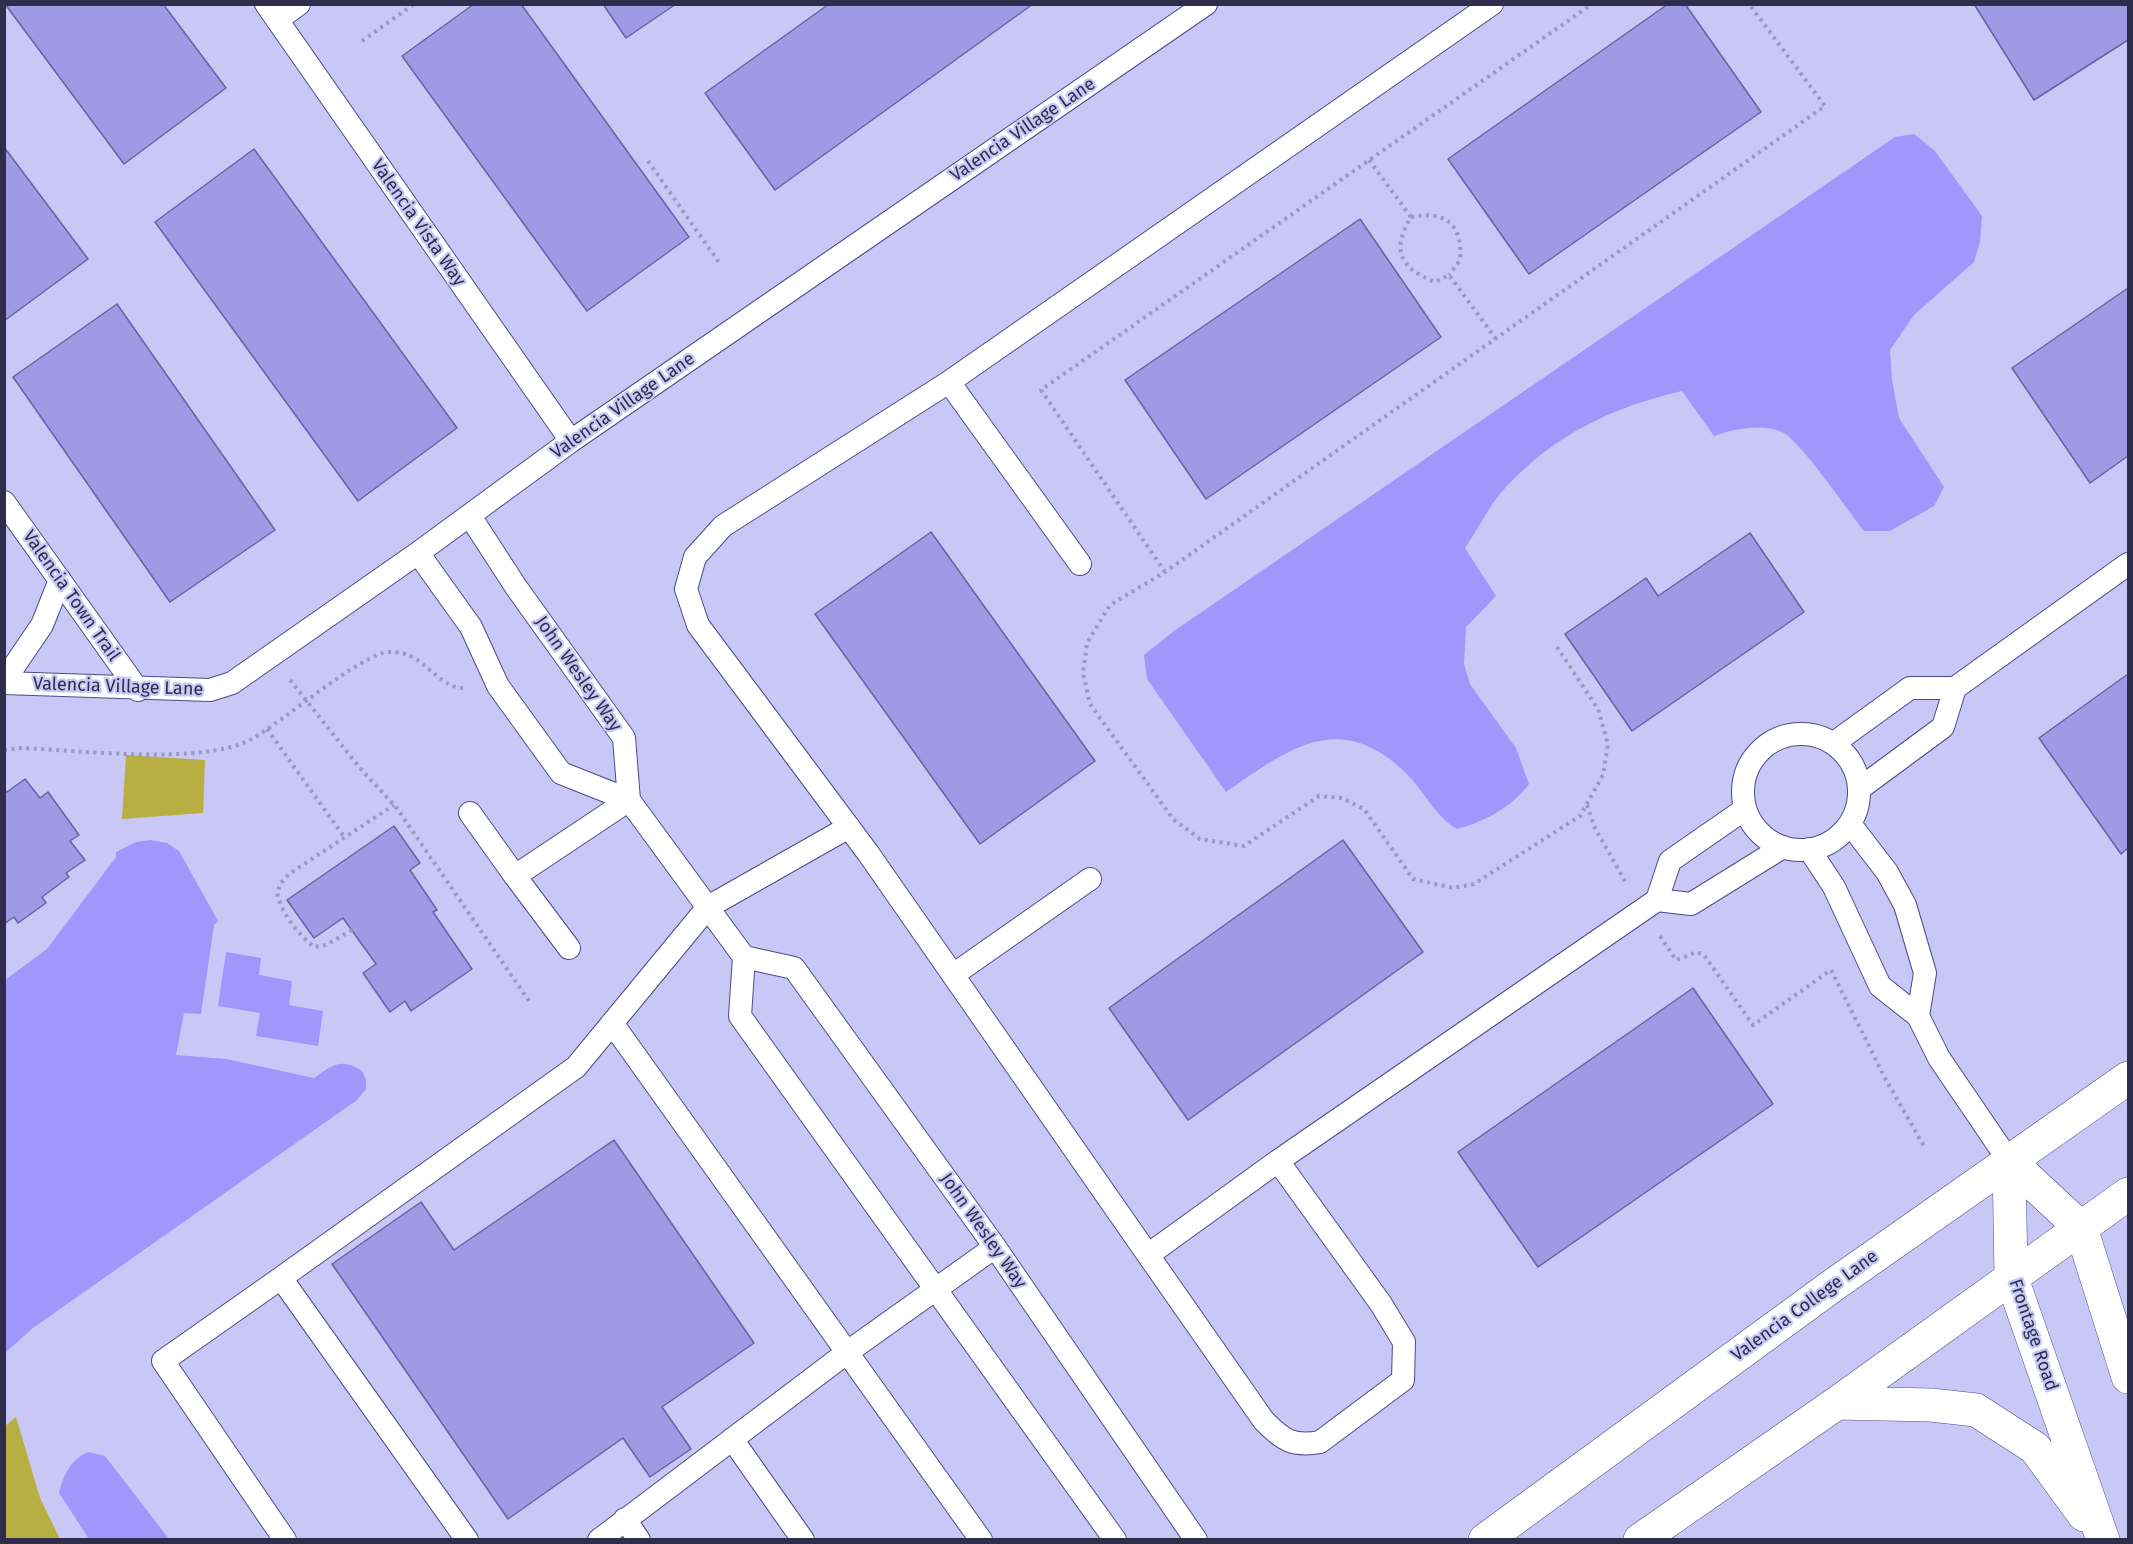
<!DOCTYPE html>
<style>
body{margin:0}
#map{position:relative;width:2133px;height:1544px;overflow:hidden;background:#c8c7f5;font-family:"Fira Sans",sans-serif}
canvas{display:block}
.frame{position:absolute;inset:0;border:6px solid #2f2d4b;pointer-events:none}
</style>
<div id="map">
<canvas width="2133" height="1544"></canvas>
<div class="frame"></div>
</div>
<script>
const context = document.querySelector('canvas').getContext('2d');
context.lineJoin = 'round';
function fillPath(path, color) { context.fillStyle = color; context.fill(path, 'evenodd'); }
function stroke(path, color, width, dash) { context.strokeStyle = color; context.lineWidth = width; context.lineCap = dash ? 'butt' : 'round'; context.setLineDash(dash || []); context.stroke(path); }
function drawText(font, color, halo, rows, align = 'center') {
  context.font = font + ' "Fira Sans",sans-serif'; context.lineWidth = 4.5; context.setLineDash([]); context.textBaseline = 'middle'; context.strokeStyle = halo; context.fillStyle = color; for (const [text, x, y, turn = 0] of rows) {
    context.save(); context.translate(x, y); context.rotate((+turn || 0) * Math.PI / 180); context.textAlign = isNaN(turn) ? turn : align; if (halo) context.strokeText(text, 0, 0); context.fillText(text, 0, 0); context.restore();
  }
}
fillPath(new Path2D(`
 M126 755 205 760 203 813 122 819Z
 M16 1417 40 1498 60 1539H5V1426Z`), '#b7af42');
fillPath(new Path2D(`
 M1914 134 1935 151 1982 216 1980 242 1974 262 1914 315 1890 350 1892 380 1899 418 1944 487 1934 506 1890 531H1864C1849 512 1800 440 1782 432 1761 423 1734 429 1714 436L1682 391C1611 408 1557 433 1506 487 1489 505 1479 528 1465 548L1496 596 1466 627 1464 664 1470 684 1516 748 1529 784C1512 807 1484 822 1457 829 1435 816 1425 793 1408 775 1340 708 1290 748 1226 792L1147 679 1144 655 1174 631 1895 137Z
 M150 840 167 843 179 851 218 921 214 925 201 1014 184 1013 176 1055 226 1059 314 1078C332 1065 341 1057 362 1071L366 1080V1089L357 1100 33 1328 5 1353V980L47 949 116 857V852L136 842Z
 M226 952 261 958 259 975 292 981 289 1005 323 1011 318 1046 256 1036 260 1013 218 1006Z
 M88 1452 105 1456 169 1539H89L59 1493C63 1476 71 1459 88 1452Z`), '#9f97fc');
const building = new Path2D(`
 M5 4H163L226 88 124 164Z
 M474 4H521L689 237 587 311 402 56Z
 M603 4H676L626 38Z
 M829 4H1033L775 190 705 93Z
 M1668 4H1685L1761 112 1529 274 1448 159Z
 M1974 4H2128V40L2034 100Z
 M4 147 88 259 4 321Z
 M254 149 457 428 358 501 155 222Z
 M1360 219 1441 337 1206 499 1125 380Z
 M2128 288V456L2090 483 2012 368Z
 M117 304 275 530 170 602 13 377Z
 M931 532 1095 761 980 844 815 614Z
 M1750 533 1804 612 1632 731 1565 634 1646 578 1658 596Z
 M2128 674V848L2121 854 2039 738Z
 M25 779 40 798 48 792 79 835 70 841 85 860 66 873 69 877 42 897 46 903 18 923 14 917 4 924V789L7 792Z
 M394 826 420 863 410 870 437 910 433 912 472 969 411 1011 405 1001 390 1012 363 973 376 964 343 918 314 938 287 900Z
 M1343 840 1423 952 1188 1120 1109 1008Z
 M1693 988 1773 1104 1538 1267 1458 1152Z
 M614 1140 754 1343 662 1407 691 1449 650 1477 623 1438 508 1519 332 1264 421 1202 454 1250Z`);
fillPath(building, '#9e9ae3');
stroke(building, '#6762a6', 1.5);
const service = new Path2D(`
 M266 4 571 441
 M1492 4 949 382 723 526 695 557 686 589 698 625 868 853 1148 1255 1278 1161 1657 900 1670 861 1745 809
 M277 20 299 4
 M949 382 1080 564
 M4 502 138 690
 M470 516 516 587 624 738 629 800 744 957 740 1016 1115 1540
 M418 553 471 627 498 686 561 773 629 800
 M4 681 42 625 60 580
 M4 683 210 690 232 683 418 553 571 441 1206 4
 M1955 688 2128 564
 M1743 792a58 58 0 1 1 116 0a58 58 0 1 1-116 0Z
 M1834 743 1910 688H1955L1943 727 1859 789
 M470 813 515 876 629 800
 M1850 824 1887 872 1905 905 1925 973 1918 1016
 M1809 849 1834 887 1880 986 1918 1016 1939 1058 2009 1161
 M515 876 569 948
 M1657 900 1691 904 1783 847
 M744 957 794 968 995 1247 1196 1540
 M953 975 1090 879
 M612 1023 981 1540
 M1148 1255 1264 1421C1283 1440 1292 1447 1320 1442L1403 1380 1404 1342 1381 1304 1278 1161
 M281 1278 163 1361 285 1540
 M732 1439 803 1540
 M625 1519 639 1540
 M467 1540 281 1278 576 1067 708 907 849 827
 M599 1540 849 1351 995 1247`);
const tertiary = new Path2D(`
 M2009 1161 2011 1276 2103 1540
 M2009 1161 2081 1228 2128 1377
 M1837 1403 1931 1405 1976 1410 2035 1448 2084 1515
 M1485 1540 1832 1286 2128 1078
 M1640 1540 1837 1403 2128 1194`);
stroke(service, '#4f498b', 24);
stroke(tertiary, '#4f498b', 34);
stroke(new Path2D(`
 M362 41 414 4
 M1369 160 1411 217C1391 251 1400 268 1435 282L1449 275 1496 339
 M648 161 720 264
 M1411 217C1446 210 1463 225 1460 260L1449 275
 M1165 572 1041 390 1592 4
 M1557 647 1598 709 1608 744 1603 775 1580 816 1474 884 1453 888 1413 879 1364 809 1342 798 1319 796 1244 846 1200 839 1173 819 1090 704 1083 673 1087 643 1110 605 1165 572 1825 106 1749 4
 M290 680 359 767 396 807 529 1001
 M267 729 345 838
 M4 750 22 748C79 750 203 766 252 739 282 722 362 653 389 652 424 650 435 687 463 688
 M1587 805 1595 828 1626 883
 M352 930 326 945 314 947C298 934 281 913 277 893L281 883 289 874 394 805
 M1660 936 1676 960 1697 952 1704 955 1753 1025 1831 970 1886 1080 1924 1146`), '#9a99c2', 4, [3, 4.5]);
stroke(service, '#fff', 22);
stroke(tertiary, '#fff', 33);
drawText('18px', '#2f2d4b', '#c8c7f5', [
 ["Valencia Village Lane",1023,130,-34],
 ["Valencia Vista Way",418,223,55],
 ["Valencia Village Lane",623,406,-35],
 ["Valencia Town Trail",71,596,55],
 ["John Wesley Way",578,674,55],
 ["Valencia Village Lane",118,687,2],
 ["John Wesley Way",983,1231,55],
 ["Valencia College Lane",1805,1306,-36],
 ["Frontage Road",2033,1335,71]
]);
</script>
